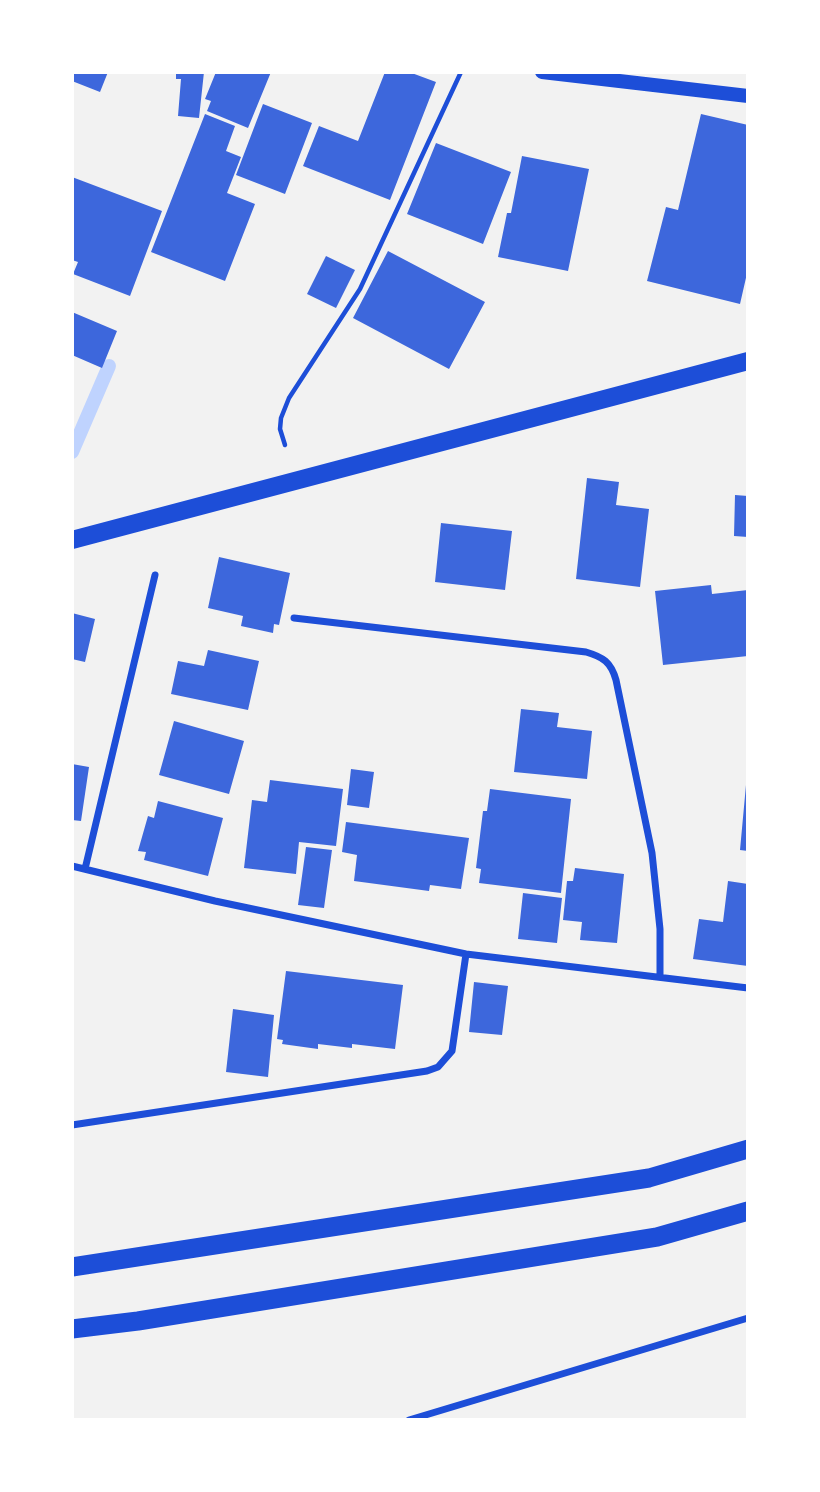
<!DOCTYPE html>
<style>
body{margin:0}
#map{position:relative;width:820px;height:1492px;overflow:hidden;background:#f2f2f2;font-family:Cabin,sans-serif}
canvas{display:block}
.frame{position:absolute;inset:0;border:74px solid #fff;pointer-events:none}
</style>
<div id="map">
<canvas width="820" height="1492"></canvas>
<div class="frame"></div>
</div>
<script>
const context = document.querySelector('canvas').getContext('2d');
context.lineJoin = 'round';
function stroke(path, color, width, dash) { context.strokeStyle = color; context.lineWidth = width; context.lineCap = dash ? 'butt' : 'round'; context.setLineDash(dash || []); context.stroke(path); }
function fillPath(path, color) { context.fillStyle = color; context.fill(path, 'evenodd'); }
stroke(new Path2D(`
 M72 452 109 366`), '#bfd3fe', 14);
fillPath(new Path2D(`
 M74 72H108L100 92 72 81Z
 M176 72H204L199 118 178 116 181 79H176Z
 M216 72H271L248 128 207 111 211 101 205 99Z
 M385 72H409L436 82 390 200 303 166 319 126 358 141Z
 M263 104 312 123 285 194 236 175Z
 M205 114 235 126 226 151 241 157 227 193 255 204 225 281 151 252Z
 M701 114 748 125V269L740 304 647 281 666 207 678 210Z
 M436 143 511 172 483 244 407 214Z
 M522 156 589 169 568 271 498 257 507 213H511Z
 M72 177 162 211 130 296 73 274 78 262 72 260Z
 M388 251 485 302 449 369 353 318Z
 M326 256 355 270 336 308 307 294Z
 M72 312 117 331 102 368 72 355Z
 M587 478 619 482 616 505 649 509 640 587 576 579Z
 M735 495 748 496V537L734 536Z
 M441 523 512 531 505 590 435 582Z
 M219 557 290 573 279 625 274 624 273 633 241 626 243 616 208 608Z
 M711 585 712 594 748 590V656L663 665 655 591Z
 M72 613 95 619 85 662 72 659Z
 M208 650 259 661 248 710 171 694 178 661 204 666Z
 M521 709 559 713 557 727 592 731 587 779 514 772Z
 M174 721 244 741 229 794 159 775Z
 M72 764 89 767 81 821 72 820Z
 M351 769 374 772 369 808 347 805Z
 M270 780 343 789 336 846 299 842 296 874 244 868 252 800 267 802Z
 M746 785H748V851L740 850Z
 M490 789 571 799 561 893 479 883 481 869 476 868 483 811H487Z
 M158 801 223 818 208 876 144 860 146 852 138 851 148 816 154 818Z
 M346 822 469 838 461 889 430 885 429 891 354 881 357 855 342 852Z
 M306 847 332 850 324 908 298 905Z
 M575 868 624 874 617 943 580 940 582 922 563 920 567 881H573Z
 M728 881 748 884V966L693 959 699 919 723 922Z
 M523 893 562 898 557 943 518 939Z
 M286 971 403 985 395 1049 352 1044V1048L318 1044V1049L282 1044 283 1040 277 1039Z
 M474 982 508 986 502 1035 469 1032Z
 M233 1009 274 1015 268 1077 226 1072Z`), '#3d67dc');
stroke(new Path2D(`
 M285 445 280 429 281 418 289 398 360 289 461 72`), '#1d4ed8', 4.5);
stroke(new Path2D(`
 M294 618 586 652C603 657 611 662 616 680L652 853 660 929V977
 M72 866 215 901 466 954 748 988
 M85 869 155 575
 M72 1125 427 1071 438 1067 452 1051 466 954
 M409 1420 748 1318`), '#1d4ed8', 7);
stroke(new Path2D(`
 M542 72 748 96`), '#1d4ed8', 14);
stroke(new Path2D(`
 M72 540 748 361`), '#1d4ed8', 18);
stroke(new Path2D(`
 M72 1267 649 1178 748 1149
 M72 1329 138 1321 657 1237 748 1211`), '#1d4ed8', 19);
</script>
